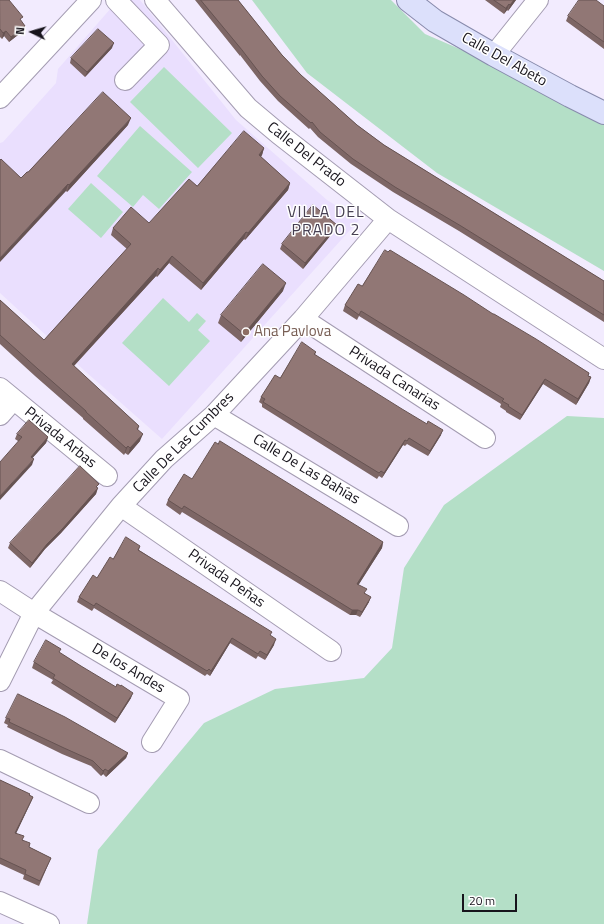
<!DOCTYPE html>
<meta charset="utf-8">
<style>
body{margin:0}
#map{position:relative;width:604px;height:924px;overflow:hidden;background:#f2ebfe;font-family:"Titillium Web",sans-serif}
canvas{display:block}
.north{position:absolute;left:12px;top:12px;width:40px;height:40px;-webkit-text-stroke:3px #fff;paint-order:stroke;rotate:275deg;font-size:11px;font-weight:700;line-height:16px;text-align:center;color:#17141c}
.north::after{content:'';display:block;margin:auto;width:14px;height:18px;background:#17141c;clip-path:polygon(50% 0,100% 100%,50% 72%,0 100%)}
.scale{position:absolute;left:462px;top:894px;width:55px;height:18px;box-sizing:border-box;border:2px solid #17141c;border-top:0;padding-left:5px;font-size:12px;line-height:14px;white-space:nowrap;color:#17141c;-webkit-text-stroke:3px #fff;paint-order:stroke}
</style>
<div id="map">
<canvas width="604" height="924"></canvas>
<div class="north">N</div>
<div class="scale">20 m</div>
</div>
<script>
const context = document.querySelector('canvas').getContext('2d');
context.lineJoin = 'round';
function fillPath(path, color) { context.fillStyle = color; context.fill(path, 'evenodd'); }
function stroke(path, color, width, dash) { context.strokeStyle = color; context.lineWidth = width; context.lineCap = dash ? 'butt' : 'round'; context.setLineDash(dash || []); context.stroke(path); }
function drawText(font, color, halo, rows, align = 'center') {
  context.font = font + ' "Titillium Web",sans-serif'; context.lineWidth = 3; context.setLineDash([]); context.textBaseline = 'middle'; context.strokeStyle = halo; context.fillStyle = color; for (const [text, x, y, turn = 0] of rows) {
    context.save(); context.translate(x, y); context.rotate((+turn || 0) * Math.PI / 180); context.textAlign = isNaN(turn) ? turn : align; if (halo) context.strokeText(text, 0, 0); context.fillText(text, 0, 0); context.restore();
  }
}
fillPath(new Path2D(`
 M118 0H140L236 120 327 200 359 220 162 439 86 372 0 293V143L3 142 56 83 58 69Z`), '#eadffe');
fillPath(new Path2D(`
 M252 0H391L425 34 527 78 604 118V271L437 173 307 73Z
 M164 67 232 133 198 168 130 102Z
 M140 126 192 172 159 209 143 195 133 207 97 176Z
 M91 183 123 212 101 238 68 209Z
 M163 298 189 322 197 313 206 321 198 330 210 341 169 386 122 343Z
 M567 416 604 418V924H87L98 850 204 723 275 689 364 678 392 648 404 568 444 505Z`), '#b4dfc7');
const minor = new Path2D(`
 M116 0 159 45 125 80
 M155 0 248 108 279 134 388 219 604 359
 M494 55 538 0
 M0 98 91 0
 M303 319 485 438
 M0 388 107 476
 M0 415 13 400
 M214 415 398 526
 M121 506 331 651
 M0 591 34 613 179 699 152 742
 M0 681 34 613 121 506 164 459 214 415 303 319 388 219
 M0 760 89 803
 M0 902 49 924`);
const major = new Path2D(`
 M408 0 435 21 494 55 570 96 604 113`);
stroke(minor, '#a49cb2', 22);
stroke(major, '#888bac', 24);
stroke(minor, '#fff', 20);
stroke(major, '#dce0fb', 22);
fillPath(new Path2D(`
 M0 0 21 21 25 26 23 31 9 42 4 36 2 39 0 37Z
 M195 0H238L282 55 301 75 357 125 384 145 604 281V322L459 231 393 192 351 164 318 137 310 128 309 129 278 101 260 81 240 55V56Z
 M485 0H516L508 11 507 10 504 14Z
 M604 6V49L566 21 568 16Z
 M112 48 85 77 70 63 71 58Z
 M128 125 67 192 66 191 21 178 28 172Z
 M264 148 262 155 261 157 290 183 288 190 245 240 244 239 201 290 169 263 157 277 156 276 74 366 139 426 138 430 140 441 128 455 125 453 124 455 83 419V418L35 376 0 344V300L44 340 127 249 111 235 113 228 149 223 197 186Z
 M337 225 335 230 303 269 280 249 282 244Z
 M362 286 493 314 589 373 588 376 591 377 589 383 576 405 543 384 520 420 506 412V411L500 407 501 404 359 316 357 320 343 311 345 305Z
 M283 291 241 342 218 323 221 315Z
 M316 352 315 355 441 435 428 456 407 444 405 446 403 445 382 478 379 476 377 479 262 407V404L259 402 261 397 280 378Z
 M17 434 48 437 46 443 32 458V465L18 441 15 439Z
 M192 479 383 542 382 548 358 585 365 593 369 602 360 617 356 615H350L182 512 180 515 166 505 168 500Z
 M97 488 96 494 61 533 45 549 30 568 8 548 10 543Z
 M140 546 139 550 270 636 274 645 265 660 258 656 256 659 230 643 210 676 207 674 205 676 94 608 92 611 77 602 79 597 97 578 113 559Z
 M60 653 131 698 115 723 51 683 53 680 32 668 34 662Z
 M6 718 128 753 126 758 106 777 103 774 101 776 91 766 62 754 7 727 8 725 4 723Z
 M0 780 33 797 16 833 29 847 51 858 39 886 23 879 24 875 0 864Z`), '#7d6665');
fillPath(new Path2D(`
 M514 0H516L508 11 510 5Z
 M509 4 507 10 504 14 506 8Z
 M25 26 23 31 9 42 11 37Z
 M6 31 4 36 2 39 3 33Z
 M114 43 112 48 85 77 87 72Z
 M131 118 128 125 67 192 69 185Z
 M264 148 262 155 256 162 259 155Z
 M290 183 288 190 245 240 248 233Z
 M68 184 66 191 0 262V258Z
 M337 225 335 230 303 269 305 263Z
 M246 232 244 239 201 290 203 283Z
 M172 256 169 263 157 277 160 270Z
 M158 268 156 276 69 371 72 364Z
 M286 283 283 291 241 342 244 334Z
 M591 377 589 383 576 405 578 399Z
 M545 379 543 384 520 420 522 415Z
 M443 430 441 435 428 456 430 451Z
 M143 434 140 441 128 455 130 448Z
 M48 437 46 443 29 462 31 457Z
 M405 440 403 445 382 478 384 473Z
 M128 446 125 453 124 455 126 448Z
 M34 459 32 465 0 500V496Z
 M98 488 96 494 61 533 45 549 30 568 32 563 47 544Z
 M383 542 382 548 356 589 357 584Z
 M371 597 369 602 360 617 362 612Z
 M352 610H358L356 615H350Z
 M232 638 230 643 210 676 211 671Z
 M276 639 274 645 265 660 267 655Z
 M133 693 131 698 115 723 117 718Z
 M128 753 126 758 106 777 108 771Z
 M105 769 103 774 101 776 103 771Z
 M33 797 31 802 14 838 15 833Z`), '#665352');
const building = new Path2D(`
 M0 0H9L23 17 20 19 25 26 11 37 6 31 3 33 0 29Z
 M201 0H238L282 55 301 75 357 125 384 145 604 281V315L461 226 395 187 353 159 320 132 312 122 311 123 280 96 262 76 242 50Z
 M494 0H514L510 5 509 4 506 8Z
 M579 0H596L604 6V42L568 16Z
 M98 29 114 43 87 72 71 58Z
 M103 92 131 118 69 185 68 184 0 258V160L1 159 21 178 27 172H28Z
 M244 131 264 148 259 155 290 183 248 233 246 232 203 283 172 256 160 270 158 268 72 364 139 426 137 429 143 434 130 448 128 446 126 448 86 412V411L38 369 0 335V300L44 340 131 244 113 228 131 207 149 223 189 179 197 186Z
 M313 205 337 225 305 263 282 244Z
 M385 250 388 252 390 250 464 295 493 314H494L536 339 589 373 588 376 591 377 578 399 545 379 522 415 508 406 509 405 502 401 504 399 361 311 359 315 345 305 358 284 362 286Z
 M263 264 286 283 244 334 221 315Z
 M302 342 316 352 314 354 402 409 427 424 428 421 443 430 430 451 409 438 407 441 405 440 384 473 381 471 379 473 263 402 265 399 261 397 275 375 280 378Z
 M29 420 48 437 31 457 34 459 0 496V462L22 437 17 434Z
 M220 441 383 542 357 584 367 589 364 593 371 597 362 612 358 610H352L184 506 182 509 168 500 184 474 192 479 215 442 218 444Z
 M80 466 99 484 96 487 98 488 63 528 47 544 32 563 10 543Z
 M126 537 140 546 138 550 272 632 270 635 276 639 267 655 260 651 258 654 232 638 211 671 209 669 207 671 96 603 94 606 79 597 93 575 97 578 110 557 113 559Z
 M46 640 61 649 59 652 81 666 116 687 117 684 121 686V685L133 693 117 718 53 678 55 675 34 662Z
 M18 694 65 717 128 753 108 771 105 769 103 771 93 761 64 748 9 722 10 719 6 718Z
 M0 780 30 794 29 795 33 797 15 833 24 836 22 840 30 843 29 847 51 858 40 881 25 874 26 870 0 858Z`);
fillPath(building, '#917775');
stroke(building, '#665352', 1);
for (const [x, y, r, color] of [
 [246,332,4,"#8d6e63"]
]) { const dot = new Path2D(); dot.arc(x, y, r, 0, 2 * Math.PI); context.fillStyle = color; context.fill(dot); stroke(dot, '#fff', 1.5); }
drawText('15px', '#17141c', '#fff', [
 ["Calle Del Abeto",504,60,29],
 ["Calle Del Prado",306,155,38],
 ["Privada Canarias",394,379,33],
 ["Privada Arbas",60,438,39],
 ["Calle De Las Cumbres",184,443,-45],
 ["Calle De Las Bahías",306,470,31],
 ["Privada Peñas",226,579,35],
 ["De los Andes",128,669,31]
]);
drawText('15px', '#785e54', '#fff', [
 ["Ana Pavlova",254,332]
], 'left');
context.letterSpacing = '1px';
drawText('16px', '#474053', '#fff', [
 ["VILLA DEL",326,213],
 ["PRADO 2",326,231]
]);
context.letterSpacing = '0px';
</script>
